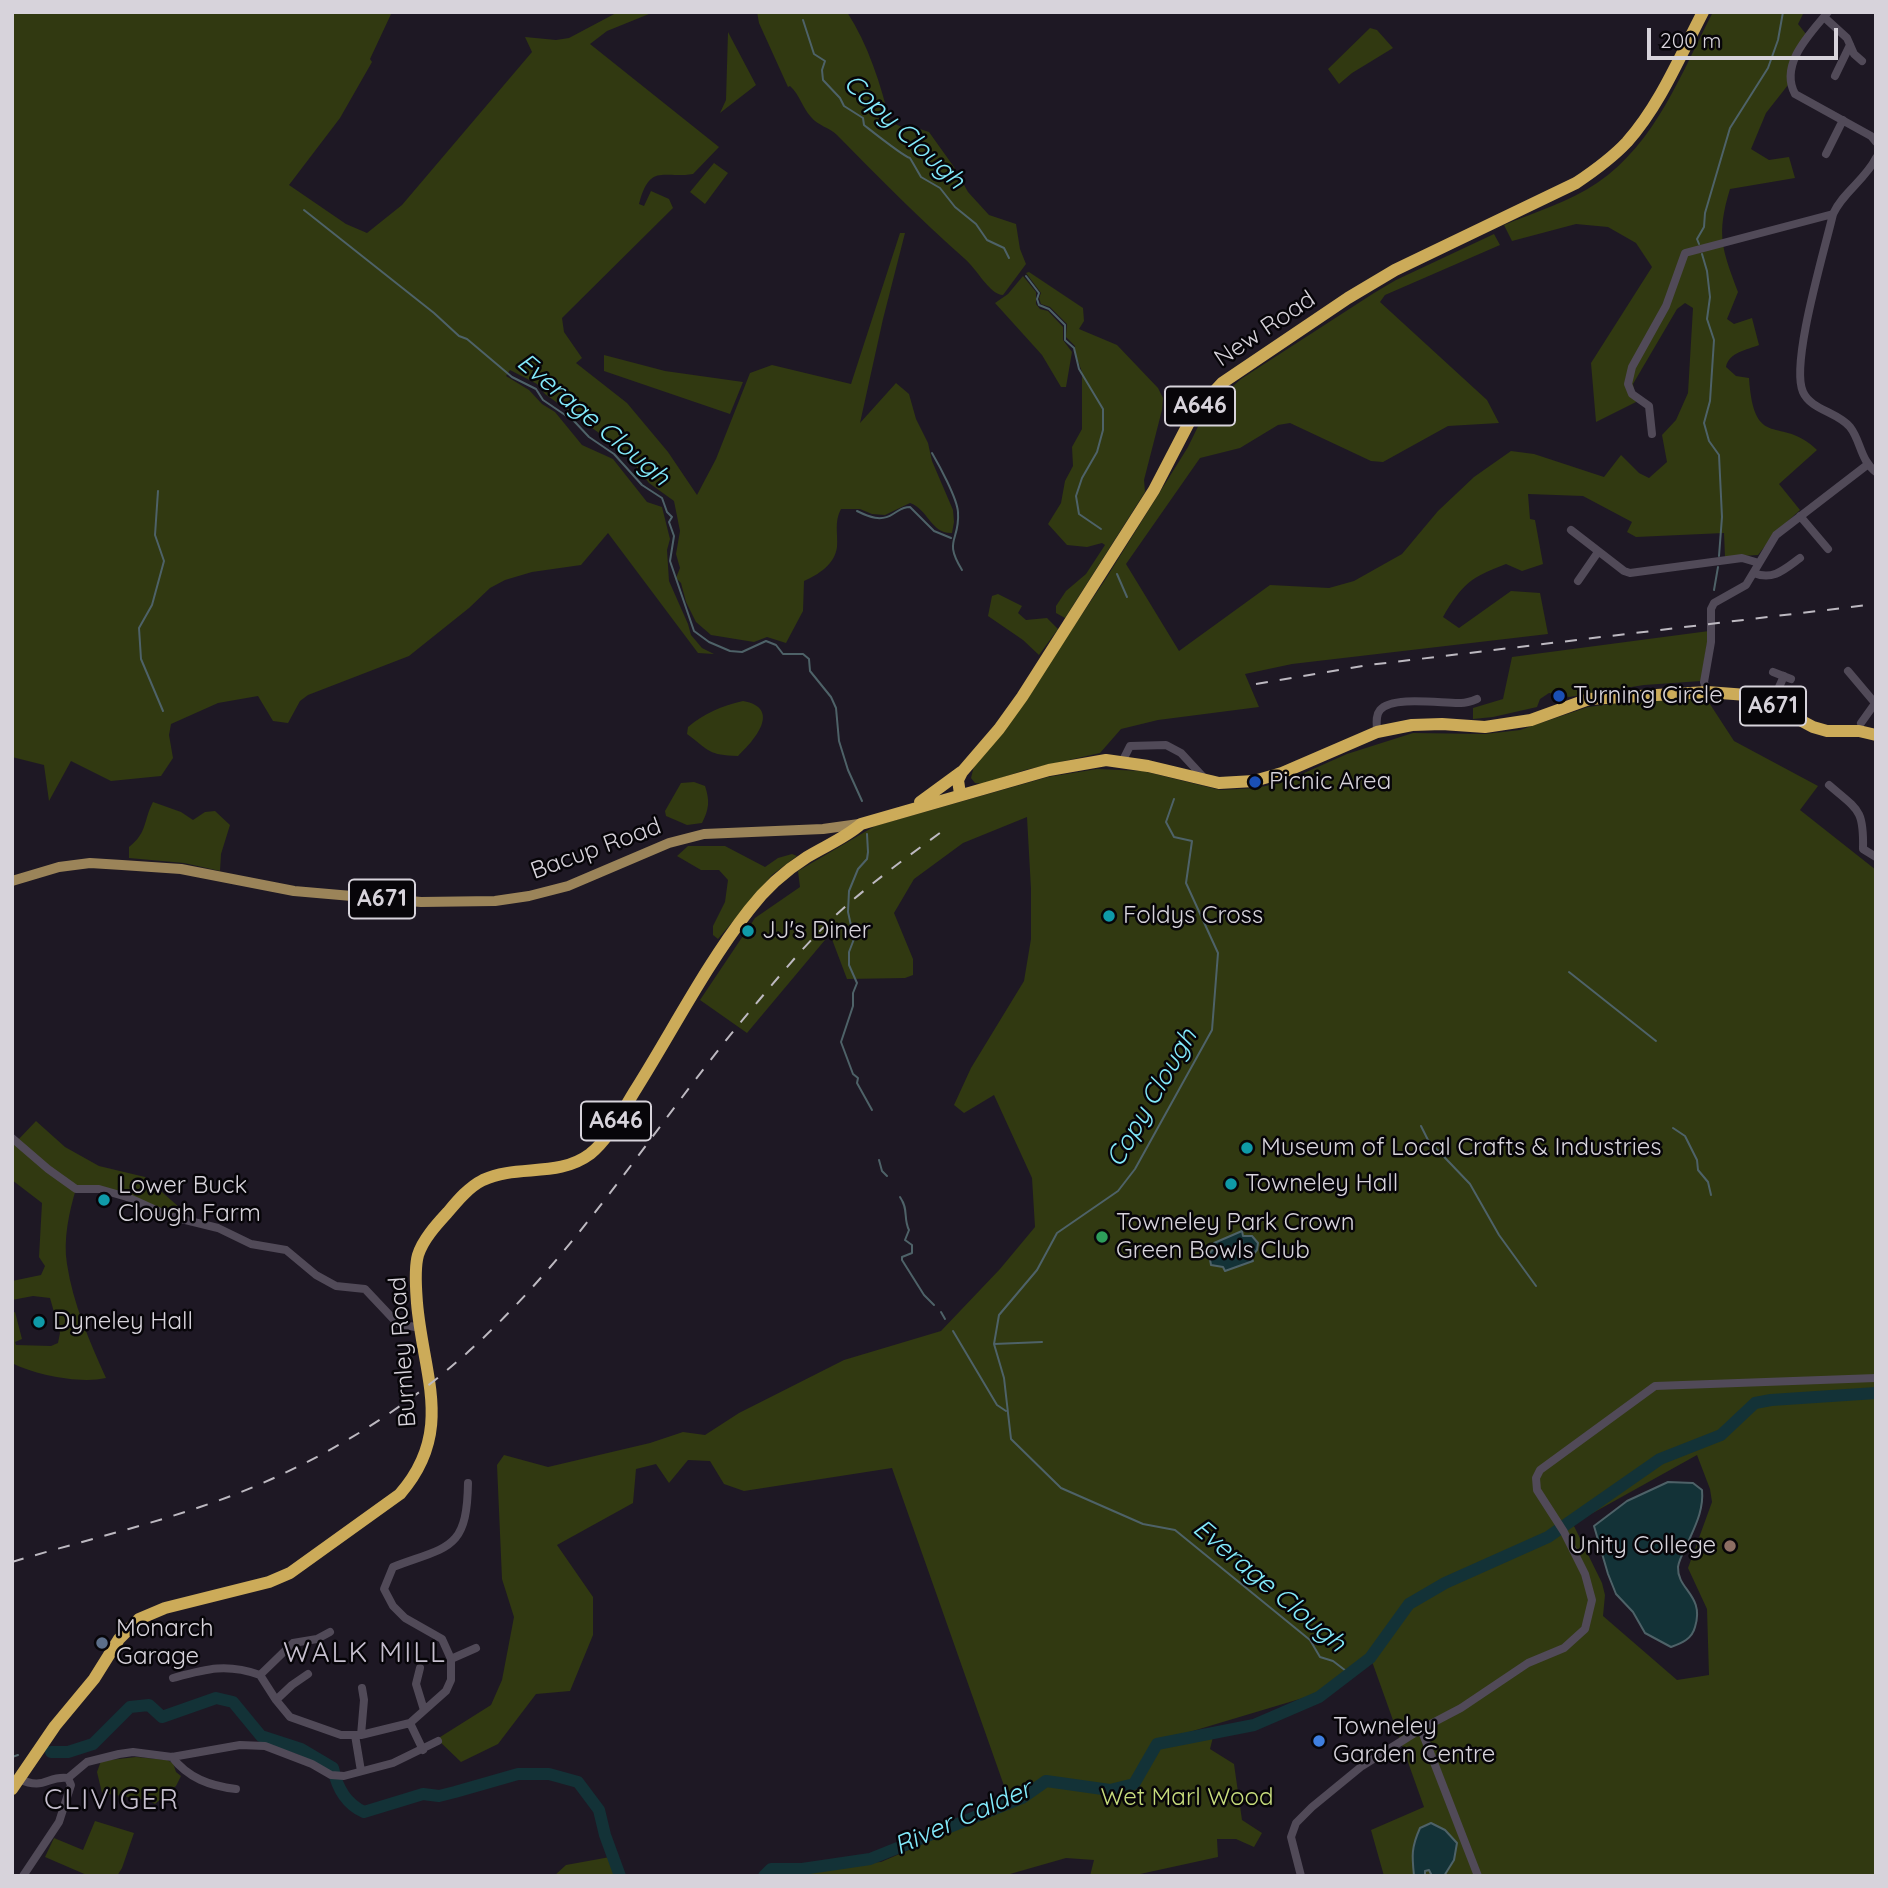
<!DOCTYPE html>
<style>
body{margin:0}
#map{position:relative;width:1888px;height:1888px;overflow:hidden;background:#1e1824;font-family:Quicksand,sans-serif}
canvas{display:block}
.frame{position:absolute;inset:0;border:14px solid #d7d3db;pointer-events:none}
.scale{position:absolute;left:1647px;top:28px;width:191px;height:32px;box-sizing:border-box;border:4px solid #d7d3db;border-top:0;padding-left:9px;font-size:21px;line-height:24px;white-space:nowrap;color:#d7d3db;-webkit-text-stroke:5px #070509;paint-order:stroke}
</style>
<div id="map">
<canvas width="1888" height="1888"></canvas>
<div class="frame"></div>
<div class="scale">200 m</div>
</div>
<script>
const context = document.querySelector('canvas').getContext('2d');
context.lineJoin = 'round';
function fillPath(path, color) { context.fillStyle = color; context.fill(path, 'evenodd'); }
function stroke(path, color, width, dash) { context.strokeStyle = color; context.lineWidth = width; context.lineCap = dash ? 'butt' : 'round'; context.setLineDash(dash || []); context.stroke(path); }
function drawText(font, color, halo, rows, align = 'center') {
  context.font = font + ' Quicksand,sans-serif'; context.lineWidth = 5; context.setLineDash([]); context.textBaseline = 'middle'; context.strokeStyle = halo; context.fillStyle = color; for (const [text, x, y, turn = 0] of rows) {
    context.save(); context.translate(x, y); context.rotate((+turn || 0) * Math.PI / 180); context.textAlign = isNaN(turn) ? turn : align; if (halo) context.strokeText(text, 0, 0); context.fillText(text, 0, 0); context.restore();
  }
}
fillPath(new Path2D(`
 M12 12H392L370 59 372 62 340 118 289 185 346 224 367 233 402 205 532 52 525 37 556 40 569 38 618 12H654L607 31 590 44 719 147 693 174C662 179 650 163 639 204L644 206 651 191 669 199 673 208 562 318 564 332 582 358 576 363 627 403 668 452 697 495 716 459 750 373 772 365 851 384 900 233H905L883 319 860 423 896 383 909 394 916 419 928 443 932 461 953 510 954 522 952 533C931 534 928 509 910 503L885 515 872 514 860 509H841C834 522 838 533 837 547 835 564 818 575 804 581L803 611 786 643 767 637 754 642 711 635 696 622 686 602 681 583 676 578 680 568 676 554 680 531 674 501 649 483 624 451 545 394 537 384 510 370 506 376 529 390 542 404 555 412 582 445 613 459 647 502 662 507 670 539 667 550 669 581 688 624 691 635 702 648 714 654 698 653 608 533 581 565 532 572 505 580 490 588 469 608 409 656 308 695 300 701 288 723 273 721 258 696 218 703 171 724 169 735 173 758 161 776 111 781 71 761 49 801 44 765 12 757Z
 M757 12H847C868 44 881 85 890 122L907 129 917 128 929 132 954 167 968 192 989 215 1016 224 1020 249 1026 264 1003 295C990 295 976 268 965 259 921 220 879 178 837 135 830 128 817 125 811 117 802 107 800 95 790 86L788 87 759 23Z
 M1713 12H1804L1798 24 1806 34 1792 56 1788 67V85L1766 113 1751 149 1769 160 1789 157 1795 178 1730 189C1716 235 1722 249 1738 292L1727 319 1734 324 1752 318 1759 345C1747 350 1729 352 1726 367L1736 376 1749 378C1754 453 1781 414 1817 450L1779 484 1800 510 1776 532 1758 555 1725 557 1724 533 1636 537 1627 532 1632 522 1583 496 1528 494 1530 519 1535 520 1543 564 1522 571 1506 564C1471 577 1462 584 1443 617L1459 628 1511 591 1540 593 1548 634 1292 664 1245 674 1259 707 1158 720 1121 729 1100 753 1025 770 983 784 975 783 971 778 974 766 1062 644 1105 580 1188 447 1206 410 1241 379 1374 293 1396 280 1494 234 1500 245 1385 295 1380 302 1487 400 1499 423 1448 426 1383 462 1371 461 1290 423 1278 425 1240 448 1200 458 1126 564 1179 651 1270 585 1329 588 1354 581 1402 554 1438 511 1474 477 1511 451 1534 454 1604 477 1621 455 1639 473 1649 478 1667 462 1662 435 1676 420 1688 393 1693 308 1685 303 1677 309 1633 384 1636 402 1596 422 1591 363 1652 267 1636 243 1608 227 1576 224 1512 241 1504 225C1535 212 1569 202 1597 183 1656 143 1681 73 1713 12Z
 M1370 28 1377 30 1393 48 1352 73 1339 84 1328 69Z
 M728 32 756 85 720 113 726 100Z
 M714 163 728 173 705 204 690 192Z
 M1029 272 1083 308 1084 321 1079 329 1117 345 1158 388 1163 398 1162 410 1144 480 1145 492 1065 618 1056 613V606L1066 591 1086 574 1105 545 1102 543 1087 547 1067 545 1048 524 1061 503 1065 481 1073 466 1072 447 1082 429V372L1074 350 1075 346 1066 337 1067 324 1050 307 1041 304 1039 298 1041 293 1026 273Z
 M1023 276 1036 292V304L1040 309 1048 311 1063 327V340L1072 352 1066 387H1061L1042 355 995 303 1008 294Z
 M604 355 665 371 743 382 730 414 604 371Z
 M998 594 1022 606 1018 613 1026 620 1047 618 1058 629 1039 655 1023 640 988 616 992 596Z
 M1709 631 1701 681 1644 685 1569 697 1549 693 1540 699 1537 707 1493 717 1473 719V708L1503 699 1512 657Z
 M1706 698 1734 741 1818 786 1800 810 1876 870V1876H1384L1371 1830 1424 1807 1369 1653 1325 1688 1313 1695 1156 1742 1133 1780 1110 1787 1043 1779 1008 1797 892 1468 744 1491 724 1484 710 1461 688 1460 669 1483 656 1464 636 1469 633 1503 557 1545 593 1597V1635L570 1691 536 1694 498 1744 461 1762 437 1739 491 1705 502 1680 514 1617 502 1579 497 1465 504 1455 548 1467 650 1443 683 1432 705 1435 739 1413 844 1360 941 1331 1000 1269 1035 1227 1032 1178 994 1095 964 1113 954 1105 971 1068 1024 981 1031 939V889L1027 817 963 843 914 879 894 913 913 959V975L905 978 847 979 830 934 747 1033 700 1000 755 918 800 887 798 871 875 826 1048 777 1097 769 1143 771 1220 790 1257 788 1286 781 1347 754 1413 733 1485 734 1520 730 1588 707 1627 702ZM1697 1455 1710 1489 1712 1502 1688 1568 1707 1609 1709 1675 1677 1680 1603 1616 1605 1595 1602 1583 1573 1524Z
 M743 701C782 708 755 740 738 756 708 755 710 751 687 734L688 727C705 713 721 706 743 701Z
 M694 782 705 786C710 801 709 809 702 823L687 825 666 816 665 811 681 783Z
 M153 802 181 812 193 820 205 812 215 811 230 825 221 854 220 871 184 863 129 858V847C148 832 143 821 153 802Z
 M688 846H725L765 867 778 858 792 854 797 856 772 875 718 939 713 935V926L725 902 728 880 719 870H701L677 856Z
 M36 1121 65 1147 99 1166 145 1177 180 1208 169 1216 127 1197 76 1189C69 1212 63 1240 67 1264 73 1304 90 1342 106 1378 80 1384 35 1375 12 1363V1313L15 1312 22 1339 15 1342 16 1345 51 1346 58 1343 60 1333 50 1298 33 1296 12 1300V1281L41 1275 45 1266 39 1257 42 1203 12 1180V1137L17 1141Z
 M1214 1733 1210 1749 1234 1764 1242 1820 1262 1833 1254 1847 1236 1839H1217L1218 1857 1131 1876H1090L1094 1860 1066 1858 1003 1876H768L779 1869 881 1862 1016 1804 1046 1784 1111 1793 1136 1786 1160 1747Z
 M136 1757 167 1760 173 1763 176 1772 181 1776 176 1786 155 1804 148 1800 102 1793 97 1772 101 1761Z
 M95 1821 134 1833 122 1868 117 1876H89L45 1857 54 1838 83 1850Z
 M610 1857 617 1876H554L566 1865Z`), '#313911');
const water = new Path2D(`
 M1242 1231 1243 1236H1252L1258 1243 1257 1250 1251 1257 1253 1261 1225 1271 1223 1267 1211 1265 1209 1254 1215 1247 1214 1243Z
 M1668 1482 1693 1483 1702 1490C1704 1511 1694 1528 1686 1547 1683 1553 1679 1560 1678 1567 1677 1590 1705 1595 1695 1627 1692 1639 1682 1643 1671 1647L1645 1633 1633 1612 1616 1594 1608 1574 1594 1526 1627 1501Z
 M1431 1823 1445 1830 1457 1843 1454 1860 1444 1876H1432L1429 1870 1425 1871V1876H1414C1412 1856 1411 1848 1420 1828Z`);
fillPath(water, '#133237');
stroke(water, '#4e6268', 2);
stroke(new Path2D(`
 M803 20 814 54 825 61 822 70 823 80 840 98 844 106 863 118 864 125C873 132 903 156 910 158L921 177 940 188 955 207 976 224 987 240 1004 248 1009 258
 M304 210 434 313 459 336 467 339 512 377 536 389 543 400 574 421 589 437 614 454 642 485 662 498 667 512 672 517 669 522 674 536 670 561 694 631 709 642 730 651 742 652 766 641 776 645 783 654H803L809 659 810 671 831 697 836 708 839 741 848 770 862 801
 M1699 244 1697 239 1704 227 1705 213 1730 128 1768 68 1778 40 1783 12
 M1702 254 1707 271 1710 297 1707 319 1714 340 1710 401 1704 423 1709 441 1719 455 1722 517 1719 556
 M1026 276 1039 293 1037 299 1039 305 1049 309 1065 325V340L1074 348 1079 369 1103 409V430L1097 452 1082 478 1076 496 1079 514 1101 529
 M932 453C939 465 957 498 958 512 960 542 943 539 962 570
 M158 491 155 535 164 561 152 605 139 628 141 659 163 711
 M857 511C869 517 881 522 893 514 900 510 902 507 910 507L934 531 951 538
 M1117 574 1127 597
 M1714 590 1718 567
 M867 834 868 852 867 859 858 869 849 891 848 912 854 939 849 952V965L857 983 853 993V1006L841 1042 853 1074 858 1078 857 1083 872 1110
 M1569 972 1656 1041
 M1421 1126 1428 1140 1470 1184 1499 1235 1536 1286
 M1673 1128 1685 1136 1697 1160 1698 1170 1708 1182 1711 1195
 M879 1160 882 1171 887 1176
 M900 1197C909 1210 903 1218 909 1230L905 1240 912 1245V1253L902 1257V1260L924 1295 934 1305
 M941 1312 945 1319
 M953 1331 997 1405 1006 1411
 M1042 1342 994 1344 1004 1378 1011 1439 1061 1488 1143 1524 1175 1530 1310 1640 1320 1657 1333 1661 1350 1674
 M994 1344 999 1315 1037 1270 1057 1233 1118 1191 1135 1169 1212 1030 1218 953 1186 883 1192 841 1174 837 1166 822 1174 799
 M12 1757 18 1755`), '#4e6268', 2);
stroke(new Path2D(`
 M51 1752H68L93 1744 130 1707 149 1705 162 1717 216 1698 233 1702 261 1736 301 1749 333 1768C337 1788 346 1804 364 1812L423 1794 439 1796 455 1792 518 1774H549L578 1782 599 1810 605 1835 620 1876
 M764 1876 771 1869H802L870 1859 1022 1798 1046 1781 1110 1790 1134 1784 1157 1744 1254 1725 1319 1697 1370 1658 1409 1604 1445 1583 1548 1537 1660 1459 1721 1435 1755 1403 1771 1400 1876 1393`), '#133237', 12);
stroke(new Path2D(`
 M1828 12C1810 34 1779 64 1795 94L1871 136 1876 142
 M1824 17 1847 38 1854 54 1862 61
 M1835 76 1850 45
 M1826 154 1843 120
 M1876 158C1865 180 1843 192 1833 214 1825 249 1790 364 1803 392 1811 410 1838 412 1850 427 1861 441 1860 460 1876 472
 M1652 434 1649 406 1632 394 1628 384 1632 367 1666 306 1685 253 1833 214
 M1800 516 1828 549
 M1571 530 1624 571 1630 573 1742 558 1759 563
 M1754 573C1773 581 1785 569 1800 558
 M1578 581 1598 552
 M1848 671 1875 703
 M1773 672 1791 679
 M1707 692 1704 682 1711 642V609L1714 603 1746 585 1776 535 1867 465
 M1771 705 1784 676
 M1861 723 1876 702
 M1377 732C1377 725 1375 716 1380 710 1393 695 1444 704 1461 703 1467 703 1472 701 1477 699
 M1122 762 1130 746 1166 745 1181 753 1205 779
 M1829 785C1858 810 1864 809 1863 849L1876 857
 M12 1138 48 1169 76 1189H99L127 1197 169 1216 218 1228 251 1244 286 1250 316 1275 336 1286 365 1289 398 1324 421 1328
 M330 1632 317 1639 293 1643 260 1675 276 1700 290 1717 341 1735H361L410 1723
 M451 1659 476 1648
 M420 1668 416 1684 424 1710
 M173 1678C206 1669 226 1663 260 1675
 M276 1700 292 1685 308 1674
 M1421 1729 1478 1876
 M355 1735 361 1771
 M361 1735 364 1700 362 1688
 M423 1750 410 1723 446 1691 451 1680V1659L442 1639 405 1618 393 1606 384 1589 393 1567C448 1546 467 1551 468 1483
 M172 1757C188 1778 210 1786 236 1789
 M19 1779C45 1791 47 1775 68 1778L87 1762 119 1754 133 1752 172 1757 240 1745 265 1746 312 1764 331 1775 344 1776 393 1763 438 1741
 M23 1876 59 1822 71 1785 68 1778
 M1301 1876 1291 1837 1296 1823 1312 1807 1362 1766 1421 1729 1461 1708 1528 1663 1564 1648 1585 1629 1592 1600 1585 1574 1564 1532 1537 1490 1536 1478 1540 1470 1655 1386 1876 1378`), '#514a58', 8);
stroke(new Path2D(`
 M12 881 59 867 90 863 122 865 181 869 294 891 421 902 495 901 529 896 568 886 669 843 704 834 823 829 859 824`), '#9b8459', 10);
stroke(new Path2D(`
 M960 794 958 780 962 772 999 729 1022 697 1154 490 1194 413 1222 383 1348 298 1395 270 1576 183C1594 171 1612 158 1627 142 1660 105 1680 56 1703 12
 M920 802 961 772
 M12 1789 55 1726 94 1679 119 1639 139 1619 165 1608 269 1582 290 1573 400 1494C455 1431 423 1375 417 1303 416 1289 414 1269 418 1255 423 1239 437 1224 448 1212 458 1200 469 1187 483 1180 517 1164 558 1178 590 1154 610 1138 622 1111 636 1089 673 1030 706 965 749 910 765 889 785 871 807 857 825 846 845 838 861 824L1049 770 1106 760 1148 766 1219 783 1254 781 1282 773 1377 732 1412 725 1442 724 1485 727 1531 720 1589 699 1707 692 1747 695 1759 698 1813 727 1827 731H1859L1876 735`), '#ccab59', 12);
stroke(new Path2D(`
 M1256 684 1369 665 1876 604
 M12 1562C75 1543 138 1528 200 1507 281 1480 358 1439 426 1387 563 1282 649 1129 760 999 787 967 815 933 847 905 878 878 911 854 944 830`), '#bdb9c1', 2, [12, 12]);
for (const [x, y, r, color] of [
 [1559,696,7,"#1a4fb4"],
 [1255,782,7,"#1a4fb4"],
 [1109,916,7,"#0f9aa8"],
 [748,931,7,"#0f9aa8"],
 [1247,1148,7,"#0f9aa8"],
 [1231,1184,7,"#0f9aa8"],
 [104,1200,7,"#0f9aa8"],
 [1102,1237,7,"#2e9e5b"],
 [39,1322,7,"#0f9aa8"],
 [1730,1546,7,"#8d6e63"],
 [102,1643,7,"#5c6f8a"],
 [1319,1741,7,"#3f7fe0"]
]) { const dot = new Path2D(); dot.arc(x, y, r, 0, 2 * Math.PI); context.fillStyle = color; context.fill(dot); stroke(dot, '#070509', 2.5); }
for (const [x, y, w] of [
 [1200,406,70],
 [1773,706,66],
 [382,899,66],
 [616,1121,70]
]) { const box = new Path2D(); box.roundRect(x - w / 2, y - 19.5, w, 39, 5); context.fillStyle = '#070509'; context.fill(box); stroke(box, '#d7d3db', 2); }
drawText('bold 23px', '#d7d3db', null, [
 ["A646",1200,406],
 ["A671",1773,706],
 ["A671",382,899],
 ["A646",616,1121]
]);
drawText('24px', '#d7d3db', '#070509', [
 ["New Road",1265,329,-34],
 ["Bacup Road",596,849,-20],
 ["Burnley Road",403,1352,-94]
]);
drawText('24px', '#d7d3db', '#070509', [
 ["Turning Circle",1573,696],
 ["Picnic Area",1269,782],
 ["Foldys Cross",1123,916],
 ["JJ's Diner",762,931],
 ["Museum of Local Crafts & Industries",1261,1148],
 ["Towneley Hall",1245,1184],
 ["Lower Buck",118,1186],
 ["Clough Farm",118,1214],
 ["Towneley Park Crown",1116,1223],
 ["Green Bowls Club",1116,1251],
 ["Dyneley Hall",53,1322],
 ["Unity College",1716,1546,"right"],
 ["Monarch",116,1629],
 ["Garage",116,1657],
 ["Towneley",1333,1727],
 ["Garden Centre",1333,1755]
], 'left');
drawText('24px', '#c8dd7d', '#070509', [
 ["Wet Marl Wood",1187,1798]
]);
drawText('italic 26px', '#82eafb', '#070509', [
 ["Copy Clough",904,132,43],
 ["Everage Clough",593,420,40],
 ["Copy Clough",1152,1098,-60],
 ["Everage Clough",1269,1586,40],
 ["River Calder",963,1818,-24]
]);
context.letterSpacing = '2px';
drawText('28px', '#c6bfce', '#070509', [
 ["WALK MILL",365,1654],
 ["CLIVIGER",112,1801]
]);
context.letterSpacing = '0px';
</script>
